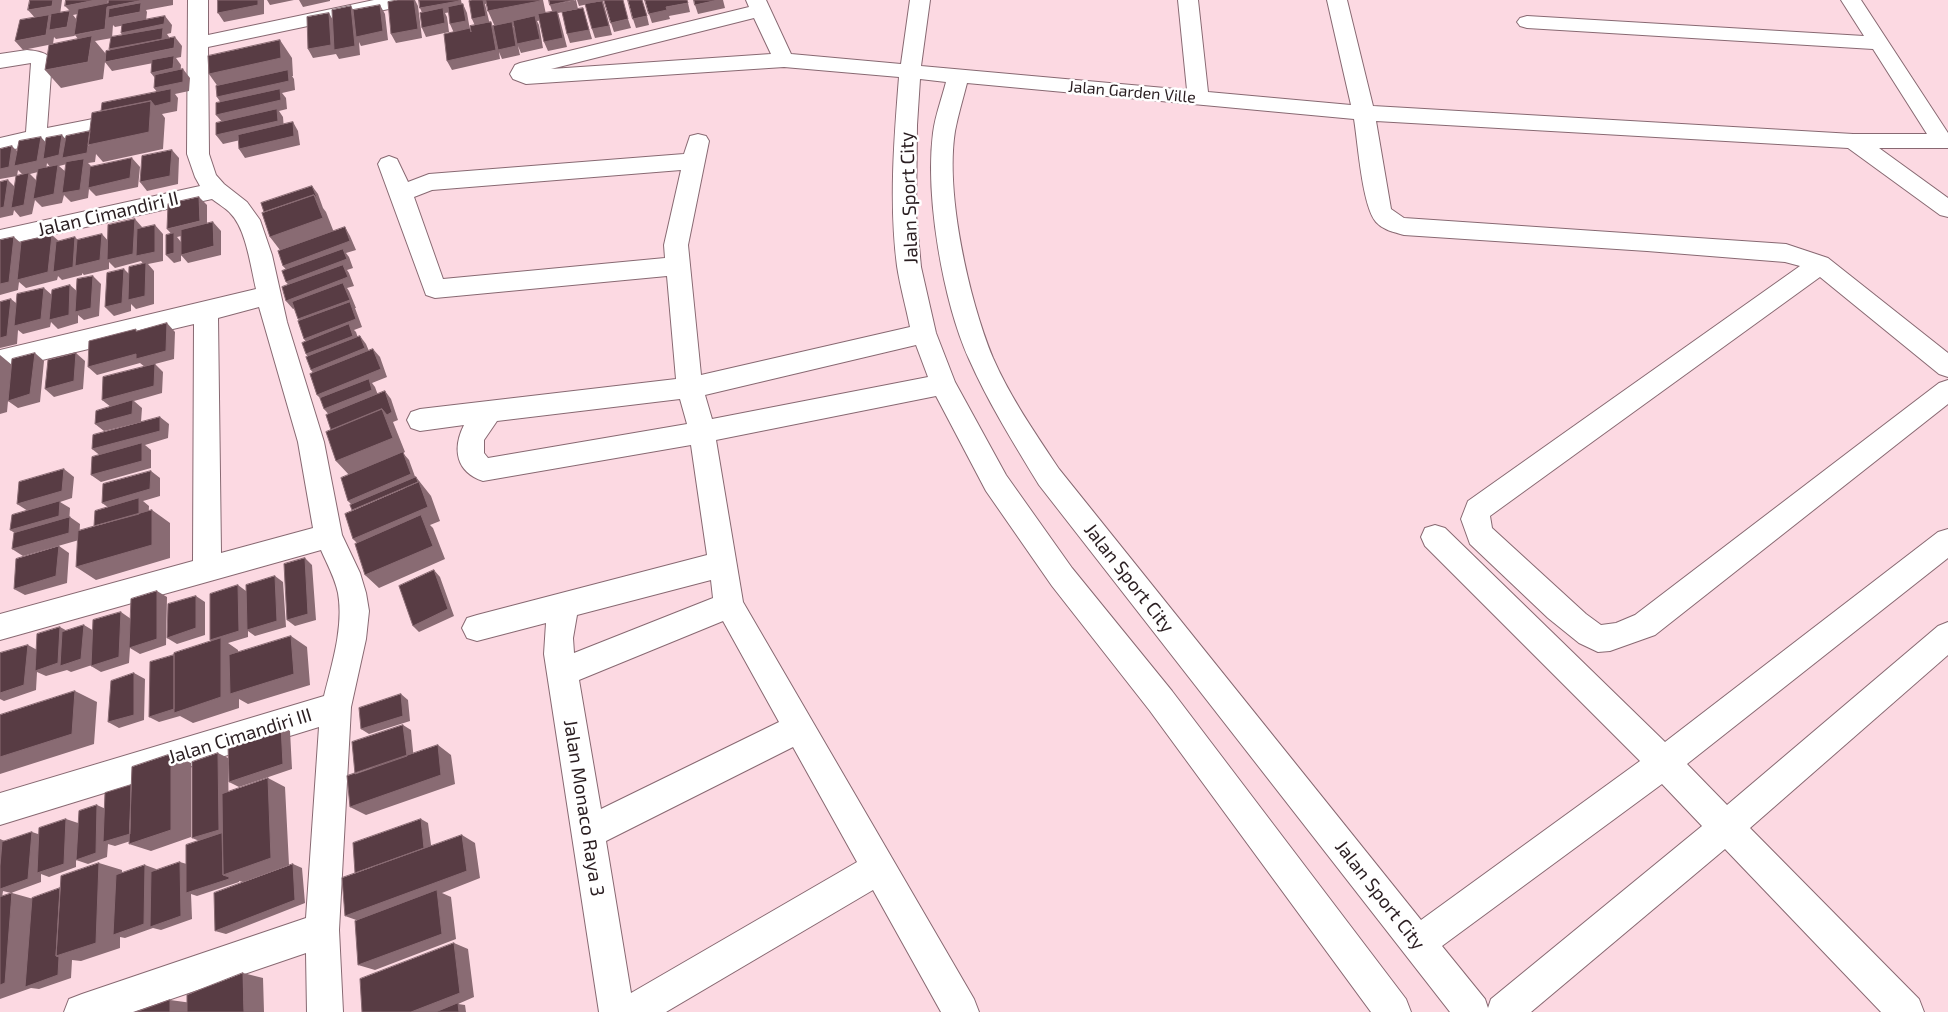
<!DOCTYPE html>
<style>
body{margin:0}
canvas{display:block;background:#fcd9e2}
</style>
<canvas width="1948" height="1012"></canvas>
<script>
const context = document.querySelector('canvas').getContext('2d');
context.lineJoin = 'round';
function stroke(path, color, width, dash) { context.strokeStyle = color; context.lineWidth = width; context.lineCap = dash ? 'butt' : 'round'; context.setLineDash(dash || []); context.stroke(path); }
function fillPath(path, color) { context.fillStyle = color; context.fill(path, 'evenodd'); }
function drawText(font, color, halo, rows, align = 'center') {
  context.font = font + ' "Exo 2",sans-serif'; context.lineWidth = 5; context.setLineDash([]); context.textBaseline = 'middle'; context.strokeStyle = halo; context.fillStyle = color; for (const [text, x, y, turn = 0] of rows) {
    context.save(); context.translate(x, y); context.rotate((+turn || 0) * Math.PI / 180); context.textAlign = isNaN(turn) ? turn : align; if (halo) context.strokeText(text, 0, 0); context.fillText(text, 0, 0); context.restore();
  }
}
const minor = new Path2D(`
 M188 0H208V35L374 0H413L410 4 403 6 208 47 209 154 216 175 224 184 247 202 260 220 272 255 287 322 324 442 342 535 360 573 366 593 369 611 366 639 351 707 339 930 343 1012H307L306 953 133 1012H64L69 999 82 994 306 918 319 727 0 825V793L324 696C332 664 344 626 338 593 335 578 327 564 321 550L0 640V614L193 561 194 324 0 370V350L256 289C251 268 246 229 231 214 226 208 218 204 212 199L0 246V230L200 186 195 177 187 154ZM259 307 298 442 313 528 221 553 218 318Z
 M746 0H766L791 54 901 64 910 0H930L921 66 1187 90 1178 0H1198L1208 92 1351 105 1327 0H1347L1373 106 1853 134H1927L1873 49 1527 28 1520 26 1517 22 1520 18 1527 16 1864 36 1841 0H1861L1948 133V148H1879L1948 198V217L1940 215 1848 148 1376 121 1391 209 1404 218 1786 244 1828 258 1948 353V377L1939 374 1820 277 1490 516 1492 528 1586 614 1601 625 1616 623 1635 615 1939 383 1948 380V404L1655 635 1610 651 1598 652 1579 643 1548 618 1470 544 1461 519 1468 501 1800 266 1785 262 1647 251 1404 235C1394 232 1383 230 1376 222 1362 206 1358 143 1354 119L967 83C963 99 958 115 955 131 945 194 969 299 993 358 1010 397 1035 433 1059 469L1421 920 1640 761 1425 546 1421 537 1425 528 1435 525 1445 528 1665 742 1938 532 1948 529V558L1687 764 1727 805 1938 626 1948 622V655L1750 828 1919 999 1924 1012H1881L1725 849 1531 1012H1450L1039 485C1014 444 989 404 969 359 943 301 925 197 933 133 935 116 942 98 946 82L920 79 917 125 916 214 921 267 936 333 955 382 1006 475 1072 568 1172 691 1406 999 1411 1012H1371L1150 711 1052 586 986 491 936 396 716 440 743 602 974 999 979 1012H941L873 890 666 1012H599L544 654 546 623 477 641 467 638 462 628 467 618 477 615 707 555 691 445 483 481C456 472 452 449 464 425L420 431 411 428 407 420 411 412 420 409 676 379 667 276 435 298 426 295 378 164 381 159 389 156 397 159 408 182 429 174 684 154 690 136 698 134 706 136 709 141 688 245 701 375 910 327C906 307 900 286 897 266 889 204 894 139 899 77L784 67 526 84 513 79 510 74 515 65 520 63 749 7ZM754 18 771 54 551 69ZM681 170 664 245 665 258 443 279 414 197 432 190ZM916 345 928 377 712 419 705 395ZM680 399 687 424 488 458 484 453V440L497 421ZM711 580 713 598 574 653 573 638 577 615ZM723 621 779 722 601 809 579 680ZM793 747 857 862 631 993 606 841ZM1662 784 1702 826 1491 999 1488 1008 1485 999 1442 946Z
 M27 50C36 51 47 52 52 60L47 128 98 118 106 120 109 125 106 130 0 152V138L26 132 31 63 0 68V54Z`);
stroke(minor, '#886972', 2);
fillPath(minor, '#fff');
fillPath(new Path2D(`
 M53 0H62L60 15 50 16 56 24 55 29 67 27 70 11 65 6 96 0H108L107 8 73 15 77 20 75 35 105 29 107 7 144 0H173V5L146 10 147 12 146 21 115 27 113 25 112 38 95 41 106 54 105 62 174 48 175 37 182 46 181 57 176 58 181 65 180 77 158 82 151 73 173 68 174 59 112 71 105 62 103 79 61 88 45 70 88 62 91 42 82 44 75 35 74 36 56 39 54 37 53 44 23 50 15 41 46 35 48 17 36 19 28 10 52 6ZM140 11V12L114 17V16Z
 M258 0H264V14L224 22 218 13Z
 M267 0H294L270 5Z
 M299 0H330V1L303 7Z
 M414 0H415L418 6 422 38 396 43 391 34Z
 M459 0H461L463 10 445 13 447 17 449 32 426 37 422 28 424 17 420 8Z
 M474 0H497V1L485 4 490 25 476 28 472 19Z
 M540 0H543L547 19 537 21 539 25 543 48 521 53 518 46 520 55 502 59 499 52 500 59 452 70 447 61 491 22 495 31 496 29 488 11ZM536 21 516 31 513 26Z
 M576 0 578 9 558 13 560 20 567 47 548 51 544 42 553 14 550 5Z
 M577 0H605L603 1 612 35 595 38 592 29 602 1 579 6Z
 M718 0H723L725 8 698 14 695 5Z
 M688 3 690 12 669 16 670 19 652 23 649 14 666 7Z
 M463 4 467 13 470 30 454 33 450 24Z
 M380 5 385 14 388 40 361 46 359 42 360 55 339 59 336 54 313 58 308 49 329 13 334 22 351 6 356 15Z
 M583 8 592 39 570 43 567 34Z
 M165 16 172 25 171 33 167 34 169 37V48L116 58 109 49 128 42 121 33Z
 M647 16 649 25 636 28 633 19Z
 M628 19 631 28 614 32 611 23Z
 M280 40 292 58 293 76H292L294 79 295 90 282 93 286 98 287 109 279 111 283 117 284 130 223 144 216 135 223 123 216 115 223 106 217 97 221 91 209 74Z
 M183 69 190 78 189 91 175 94 178 98 177 111 162 114 165 118 163 149 103 162 96 154 95 162 88 163 92 167 132 158 140 167 138 187 96 196 89 189 88 198 71 202 64 195 62 203 42 207 35 200 32 214 20 217 14 210 13 215 0 218V208L8 180 17 189 23 175 18 170 17 176 0 179V169L12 146 21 155 41 137 49 146 62 135 70 144 88 146 151 101 161 97 154 88ZM47 163 51 168 38 182 30 174 46 170ZM67 164V173L59 166Z
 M293 122 298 131 300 145 245 158 239 149Z
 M172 150 179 158 178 184 147 191 140 182Z
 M312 186 318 194 323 208 326 212 335 235 283 254 270 237 314 195Z
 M199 197 207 205V230L177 237 181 242V255L214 246 213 222 221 231V255L188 263 181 255V261L174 263 166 255 174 253V237L167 229 200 221Z
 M135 219 142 227 141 255 155 225 163 234V261L148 264 154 271V304L136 309 131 304V311L114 316 105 307 124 269 132 277 144 265 141 261 115 268 109 262V269L84 275 82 273V275L62 280 58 276 57 280 26 288 19 282 18 290 0 295V284L14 237 23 245 52 235 61 243 75 237 84 246 102 234 110 243Z
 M345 227 350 236 356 250 346 253 349 257 353 268 347 270 349 273 354 286 347 288 349 291 356 308H355L362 327 354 330 356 332 360 344 312 362 306 354 310 347 304 339 305 327 298 319 345 289 293 309 286 301 293 290 286 282 290 274 283 266Z
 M93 276 101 284 99 316 84 320 78 315V323L58 329 51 322 50 327 23 334 18 330 17 344 0 348V338L11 299 21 307 44 288 53 296 70 285 79 293Z
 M167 323 175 332 174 359 155 364 163 372 162 393 134 401 142 408 141 422 104 431 95 424 111 407 102 400 145 367 140 363 97 375 88 367Z
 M360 336 366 344 371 356 317 378 311 370Z
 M373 349 380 357 387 377 372 383 375 387 379 398 331 417 324 409V402L317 395Z
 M35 353 44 361 40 402 18 408 8 401 7 412 0 414V355L12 365Z
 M76 353 85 361 83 389 54 397 45 389Z
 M385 391 391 399 398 420 393 422 405 452 403 453 409 460 417 482 355 508 348 501 350 476 336 461 382 409Z
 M160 417 169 424 168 438 145 445 151 450V468L101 482 91 475 102 457 92 449Z
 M64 469 74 477 72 498 60 502 70 508 69 523 21 537 10 530 28 511 17 504Z
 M151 471 160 478V496L143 501 149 506 148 525 112 510 102 503Z
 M416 477 431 496 440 521 430 525 433 528 445 559 379 588 365 575 367 553 353 539Z
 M152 510 170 523V558L96 580 76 567Z
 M70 517 80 524 79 540 23 556 12 549Z
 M59 546 69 553 67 583 25 595 14 589Z
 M305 558 312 565 316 620 295 626 287 620Z
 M434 570 440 577 454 616 419 632 413 626Z
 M275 576 283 582 286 627 255 636 248 631V637L228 643 238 650 239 691 291 636 307 647 310 685 248 704 239 699V708L193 723 180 716 159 722 149 717 219 646 210 640 238 585 246 591Z
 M157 591 167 597 166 645 140 654 130 648 129 663 101 672 91 666 121 612 131 619Z
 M196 596 205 602V635L177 644 167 638Z
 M84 625 94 631 92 665 71 672 67 670 46 676 37 672 36 690 4 701 0 699V693L28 645 39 651 60 627 71 633Z
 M134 673 145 679 144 720 119 728 108 722Z
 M75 691 97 702 94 744 0 774V757Z
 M401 694 408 700 410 721 369 734 361 729Z
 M403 725 411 730 414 761 363 780Z
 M281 726 290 731 292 769 239 787 229 782Z
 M438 745 451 755 455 784 366 815 350 807Z
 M218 753 228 758 229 832 268 778 285 787 289 865 243 882 239 881V882L197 896 191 894 192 919 161 930 153 928 125 938 120 937V948L81 961 72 960 71 978 39 989 31 988 0 999V985L12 893 37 900 56 956 99 863 122 870 120 932 145 865 156 869 155 925 180 862 223 875 202 842 192 838Z
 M171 754 191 763V837L151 851 129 844Z
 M97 805 108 810 132 833 143 837 115 846 108 844 107 857 88 864 76 860V867L49 877 41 874V882L11 893 3 891 2 898 0 899V839L7 842 32 832 44 836 66 819 78 823Z
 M421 819 428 823 432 852 363 877Z
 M462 835 475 843 480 878 442 893 451 897 456 939 375 970 358 965 362 922 345 916Z
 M293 864 302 868 305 903 226 934 215 931Z
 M454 943 468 949 474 997 458 1004 465 1005 466 1012H411Z
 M243 973 263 978 264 1012H244Z
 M170 1000 192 1003V1012H170Z`), '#896b73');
const building = new Path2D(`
 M30 0H53L52 6 28 10Z
 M66 0H96L65 6Z
 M109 0H144L107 7 105 29 74 35 78 9 108 3Z
 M218 0H258V5L218 13Z
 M398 0H414L418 29 391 34 388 2Z
 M419 0H459V1L420 8Z
 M472 0H483L486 16 472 19 469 1Z
 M486 0H540V1L488 11Z
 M549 0H574L550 5Z
 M604 0H623L628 19 611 23Z
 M628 0H642L647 16 633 19Z
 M645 0H687L688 3 666 7 667 10 649 14Z
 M694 0H718L695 5Z
 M602 1 609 26 592 29 585 4Z
 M141 3 140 12 108 18 109 9Z
 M463 4 466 21 450 24 448 7Z
 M380 5 383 31 356 37 353 10Z
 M351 6 355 46 334 50 332 10Z
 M443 8 445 23 422 28 420 13Z
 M583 8 589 30 567 34 562 12Z
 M70 11 67 27 49 30 51 14Z
 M557 11 563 38 544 42 538 14Z
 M329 13 331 45 308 49 307 17Z
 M49 15 46 35 15 41 20 20Z
 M165 16 164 24 121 33 122 24Z
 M535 16 540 39 517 44 513 21Z
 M491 22 496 50 447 61 444 34 470 28 471 32 470 26Z
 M512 22 516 46 498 50 493 26Z
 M163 28 162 39 109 49 111 37Z
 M92 36 88 62 45 70 49 45Z
 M175 37 174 48 105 62 106 51Z
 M280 40 281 58 209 74 208 56Z
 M174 56 173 68 151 73 152 60Z
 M183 69V82L154 88 155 75Z
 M288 70 289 81 217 97 216 86Z
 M171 89V102L155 106 151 101 101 111 102 103Z
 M280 89 281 100 216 115V103Z
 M151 101 149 132 88 145 92 113Z
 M277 109 278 121 216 135V123Z
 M293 122 294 136 239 149 238 135Z
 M90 131 87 153 62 158 66 136Z
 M62 135 59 155 43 159 46 138Z
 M41 137 37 161 14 166 19 141Z
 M12 146 9 167 0 169V149Z
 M172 150 170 176 140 182 142 156Z
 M132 158 130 178 88 188 90 167Z
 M84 159 80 190 62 193 66 162Z
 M58 165 54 194 33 199 38 169Z
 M29 173 24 205 11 208 16 176Z
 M8 180 4 207 0 208V182Z
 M312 186 318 200 314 195 264 212 261 203Z
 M314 195 323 218 270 237 262 213Z
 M199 197 200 221 167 229 168 204Z
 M135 219 133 254 107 260 108 225Z
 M213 222 214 246 181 255V230Z
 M155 225V252L136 256 137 229Z
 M345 227 350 241 283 266 278 251Z
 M174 233V253L166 255V235Z
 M102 234 100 260 75 266 77 240Z
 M52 235 48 272 17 280 21 242Z
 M14 237 9 282 0 284V240Z
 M75 237 73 267 53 272 56 242Z
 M343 249 347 259 286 282 282 271Z
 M146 263 145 296 128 300 129 267Z
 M343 265 348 277 286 301 282 287Z
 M124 269 122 303 105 307 107 273Z
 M93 276 91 308 75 312 77 279Z
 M343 283 350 300 298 319 292 302Z
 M70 285 69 315 49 320 52 290Z
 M44 288 41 319 14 326 17 294Z
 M11 299 7 336 0 338V302Z
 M350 302 356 319 304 339 298 321Z
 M167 323 166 351 136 359V354L88 367 89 341 136 329V331Z
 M349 324 353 336 306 354 302 343Z
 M360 336 365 348 311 370 306 357Z
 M373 349 381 369 317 395 310 374Z
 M35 353 30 394 8 401 12 359Z
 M76 353 74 381 45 389 48 360Z
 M155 364 154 386 102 400 103 377Z
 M369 379 372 390 324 409 320 398Z
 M385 391 392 412 387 415 382 409 331 430 326 415Z
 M133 400 132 414 95 424 96 411Z
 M382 409 393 438 336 461 326 432Z
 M160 417V431L92 449 93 435Z
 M142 443V461L91 475 92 457Z
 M403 452 411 474 348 501 341 478Z
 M64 469 62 491 17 504 19 482Z
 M151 471 150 489 102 503 103 484Z
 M416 477 418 482 352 510 350 505Z
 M419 482 428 507 353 539 345 514Z
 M139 498V514L94 526 95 511Z
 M60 501 59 516 10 530 12 515Z
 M152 510V545L76 567 78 531Z
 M421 515 433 546 365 575 355 544Z
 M70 517 69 533 12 549 14 533Z
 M59 546 56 576 14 589 16 559Z
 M305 558 308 614 287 620 284 564Z
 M434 570 448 609 413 626 399 586Z
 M275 576 277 621 247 630 246 585Z
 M238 585 239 631 210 640V594Z
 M157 591V639L129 648 131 599Z
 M196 596V628L167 638 168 604Z
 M121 612 119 657 91 666 93 620Z
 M84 625 81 659 60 666 62 632Z
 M60 627 58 663 35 671 37 634Z
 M291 636 294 674 230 694 229 655Z
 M221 638V697L174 713V653Z
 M28 645 24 685 0 693V653Z
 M174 655V709L149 717 150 662Z
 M134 673V715L108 722 111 681Z
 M75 691 72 734 0 757V715Z
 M401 694 403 716 361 729 359 708Z
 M403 725 407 756 355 774 352 742Z
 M281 726 283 764 229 782 228 744Z
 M438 745 441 775 350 807 347 776Z
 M218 753 219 830 192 838V762Z
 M171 754V830L129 844 132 767Z
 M268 778 271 858 223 875 222 794Z
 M131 785 130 834 103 842 105 793Z
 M97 805 96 853 76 860 79 811Z
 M66 819 64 864 37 873 39 828Z
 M421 819 424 848 355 873 353 843Z
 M32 832 28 879 0 889V866L2 842Z
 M222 833 223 875 229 877V879L186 893V845Z
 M462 835 467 871 345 916 342 878Z
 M180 862 181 916 150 927 151 872Z
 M99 863 96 943 56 956 61 876Z
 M293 864 295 900 215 931 214 893Z
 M145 865 144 924 113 935 116 875Z
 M60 888 56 956 59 957 58 975 25 987 32 898Z
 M437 890 442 934 358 965 355 921Z
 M12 893 5 983 0 985V897Z
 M454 943 460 993 411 1012H362L360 979Z
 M243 973 244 1012H187V995Z
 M170 1000V1012H136Z
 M458 1003 459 1012H436Z`);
fillPath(building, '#583c44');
stroke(building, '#896b73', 1);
drawText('16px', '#2a1e21', '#fff', [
 ["Jalan Garden Ville",1132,92,5]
]);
drawText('19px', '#2a1e21', '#fff', [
 ["Jalan Sport City",909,198,-92],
 ["Jalan Cimandiri II",108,214,-13],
 ["Jalan Sport City",1129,578,52],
 ["Jalan Cimandiri III",240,736,-17],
 ["Jalan Monaco Raya 3",584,808,81],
 ["Jalan Sport City",1380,895,52]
]);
</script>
